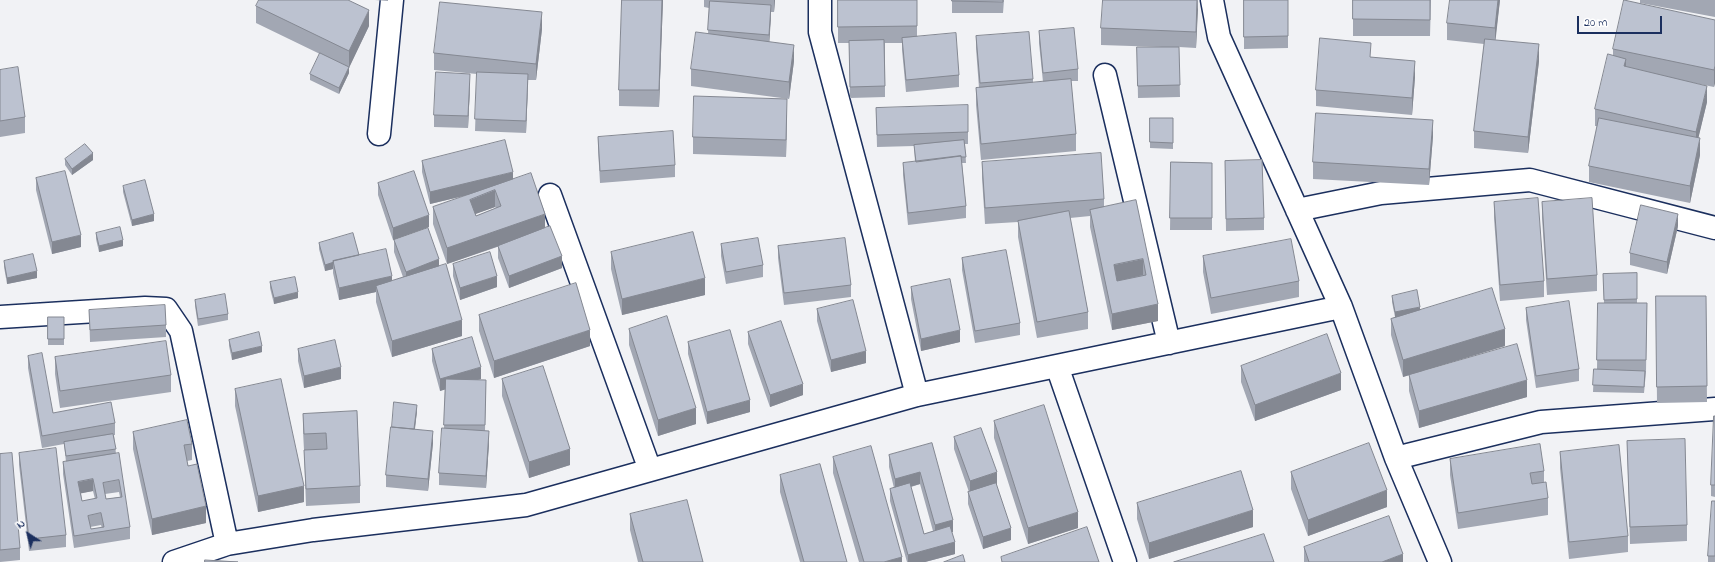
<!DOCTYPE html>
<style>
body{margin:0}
#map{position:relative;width:1715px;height:562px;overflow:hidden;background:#f1f2f5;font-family:"Indie Flower",sans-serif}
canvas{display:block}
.north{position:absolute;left:8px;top:514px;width:40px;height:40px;-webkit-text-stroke:3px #fff;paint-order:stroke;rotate:324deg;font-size:11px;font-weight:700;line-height:16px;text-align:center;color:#1b2f5e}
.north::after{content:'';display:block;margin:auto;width:14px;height:18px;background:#1b2f5e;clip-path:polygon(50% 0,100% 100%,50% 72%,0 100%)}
.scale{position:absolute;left:1577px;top:16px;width:85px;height:18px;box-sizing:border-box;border:2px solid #1b2f5e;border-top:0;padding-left:5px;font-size:12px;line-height:14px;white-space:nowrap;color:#1b2f5e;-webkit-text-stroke:3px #fff;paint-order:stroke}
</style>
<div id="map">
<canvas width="1715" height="562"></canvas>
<div class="north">N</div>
<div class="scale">20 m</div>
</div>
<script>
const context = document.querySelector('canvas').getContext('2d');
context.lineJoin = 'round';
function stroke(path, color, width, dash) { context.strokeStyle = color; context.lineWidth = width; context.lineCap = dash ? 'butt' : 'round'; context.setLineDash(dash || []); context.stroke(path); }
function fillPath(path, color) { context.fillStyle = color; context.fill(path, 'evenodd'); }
const minor = new Path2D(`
 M820 0V32L917 395
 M1212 0 1219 37 1341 307 1396 458 1440 562
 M1105 75 1169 343
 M379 134 392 0
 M550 195 650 470
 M1297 210 1381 193 1530 180 1715 228
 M0 317 145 308 166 309 181 331 227 544
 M1057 366 1125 562
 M1396 458 1541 422 1715 409
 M174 562 227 544 313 530 526 505 917 395 1341 307`);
stroke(minor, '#1b2f5e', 25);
stroke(minor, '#fff', 22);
fillPath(new Path2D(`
 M375 0H388V1Z
 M622 0H663L659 107 619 106V90Z
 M704 0H775L774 12H771L769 42 794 61 789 99 691 86V69L708 34 709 8 704 7Z
 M838 0H917V36L959 75V87L906 92 902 50V43H885V97L850 98 849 43H838Z
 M952 0H1004L1003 13H952Z
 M1198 0 1196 48 1179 47 1180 97 1138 98 1137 47H1162L1101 45V28Z
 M1244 0H1288V48L1244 49Z
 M1353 0H1431L1430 36H1353Z
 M1500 0 1495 40 1539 61 1528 153 1474 148V131L1484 44 1447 40V23Z
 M1640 0H1715V17L1640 3Z
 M256 6 369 26 349 67V73L339 94 310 80V74L320 54 256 23Z
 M1715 20V83L1714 87 1689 82 1707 102 1698 138 1700 155 1690 203 1589 182V166L1597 126H1595V109L1613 56V49Z
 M542 29 536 80H528L526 133 475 131 477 74 434 70V53Z
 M1039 31 1078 69V81H1071L1076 134V151L981 160 976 105V88H979L976 48V36L1033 79V83L1043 82 1039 43Z
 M1371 57 1415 77 1412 115 1316 106V90Z
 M0 70 25 117V133L0 137Z
 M470 86 468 128 434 127V115Z
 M876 108 968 132V144H965L966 163H962L966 206V218L908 225 903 175V163L915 162 914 146 877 147Z
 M787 115 786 157 693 154V137Z
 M1150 118H1173V149L1150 148Z
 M1433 136 1429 185 1313 179V162Z
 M598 137 675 165V177L600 183 598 149Z
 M65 159 93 160 72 175 65 165Z
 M422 161 513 179 545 228 562 268 509 288 498 258V246H500L447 264 433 224V207L468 195 430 204 422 172ZM495 207 496 208 476 216 475 214Z
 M1225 161 1264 218V230L1226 231Z
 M982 162 1104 199V207L1136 200 1158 321 1112 330 1090 227V216L1070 218 1088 312V329L1037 338 1018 237V222L985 224 982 178Z
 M1171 162 1212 163V230H1170Z
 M36 178 81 247 52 254 36 190Z
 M378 183 429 227 393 240 378 195Z
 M123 186 154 221 132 226 123 192Z
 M1494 202 1544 281V297L1500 301 1494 218Z
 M1542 202 1597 275V291L1547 295 1542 218Z
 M1678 226 1667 274 1630 265V253Z
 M96 233 123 246 99 252 96 239Z
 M394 240 439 266 462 336 392 357 376 302V292L339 300 333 273V269L325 271 319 249V243L359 255 392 281 403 277 394 252Z
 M721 244 763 265V277L726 284 721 256Z
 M778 246 851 285V297L784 305 778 258Z
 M611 252 705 295 622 315 611 269Z
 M1203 256 1299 281V297L1211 314 1203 272Z
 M962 258 1020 323V335L975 343 962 270Z
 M4 261 37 278 7 284 4 267Z
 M453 264 497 287 460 300 453 276Z
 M1637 273V303H1647L1646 372 1644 393 1593 392 1594 369H1597L1598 303H1604L1603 274Z
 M270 282 298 298 274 304 270 288Z
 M911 287 960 342 921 351 911 299Z
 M1392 296 1420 310 1505 346 1421 371 1527 397 1419 428 1409 391V375L1403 377 1391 335V319L1395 317 1392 302Z
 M1656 296H1706L1707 402 1657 403Z
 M195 300 228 314V320L198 326 195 306Z
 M1526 308 1579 369V381L1536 388 1526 320Z
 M817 309 866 363 831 372 817 321Z
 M89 310 166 325V337L90 342Z
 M479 315 590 346 494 378 479 331Z
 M48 317H64V345H48Z
 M629 329 696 424 658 436 629 345Z
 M748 332 803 395 770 407 748 344Z
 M229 340 262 352 232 360 229 346Z
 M688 342 750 412 707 424 688 354Z
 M298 349 341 379 304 388 298 361Z
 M432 349 481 379 477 380H486L485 431 489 443 486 488 439 485V473L444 428 445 389 440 391 432 361Z
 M28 356 53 413 115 423V435H114L116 454 130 527V539L74 548 63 474V462H66L64 444 42 448 28 368ZM93 491 95 499 82 501 81 493ZM119 492 120 497 106 499 105 494ZM101 525 102 528 91 529 90 527Z
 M55 357 171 375V392L60 408 55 374Z
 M1241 366 1341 390 1255 421 1241 382Z
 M502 379 570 465 529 478 502 396Z
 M235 389 304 502 258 512 235 406Z
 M357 411 360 486V503L306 506 304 450 303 431V414Z
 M417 411 415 429 433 443 428 491 386 487V475L392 427Z
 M1715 416V497L1711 496V485Z
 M994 421 1078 528 1028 544 994 438Z
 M133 432 192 444V460L187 461 206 523 152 535 133 449Z
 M954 437 997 484H996L1011 540 983 549 968 504V492H969L954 449Z
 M1627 441 1687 525V541L1630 544Z
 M932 443 953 532H952L955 554 925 562H907L890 501V489L894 488 889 467V455ZM920 484 933 531 924 534 911 487Z
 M1560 452 1628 536V552L1569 559 1560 468Z
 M19 453 66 535V547L29 551 19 465Z
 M0 454 20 548V560L0 562Z
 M833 457 902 562H859L833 473Z
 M1450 459 1544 471V482L1548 498V515L1458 529 1450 475Z
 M1291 472 1387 507 1308 536 1291 489Z
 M780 475 847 562H800L780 492Z
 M1715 501V562H1708V556Z
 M1137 503 1253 527 1149 559 1137 519Z
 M630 514 703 562H638L630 530Z
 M1304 547 1403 562H1304Z`), '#a2a7b3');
fillPath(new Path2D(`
 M662 0H663L659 107V90Z
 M774 0H775L774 12Z
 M1197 0 1198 10 1196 48V32Z
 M1498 0H1500L1495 45V28Z
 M771 5V17L769 47V35Z
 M369 10V26L349 68V51Z
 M542 12V29L536 80V64Z
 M1539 44V61L1528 153V137Z
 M794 45V61L789 99V82Z
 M1626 59V75L1624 66Z
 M1415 61V77L1412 115V98Z
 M1715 66V83L1714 87V70Z
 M349 67V73L339 94V88Z
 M470 74V86L468 128V116Z
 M528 74V86L526 133V121Z
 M1707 86V102L1696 148V132Z
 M787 99V115L786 157V140Z
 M1433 120V136L1429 185V169Z
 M1700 138V155L1690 203V186Z
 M93 153V160L72 175V169Z
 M513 172V184L430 204V192Z
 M495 190V207L470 216V200Z
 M154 214V221L132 226V220Z
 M545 214V230L447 264V248Z
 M1678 214V226L1667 274V262Z
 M429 215V227L393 240V228Z
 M81 235V247L52 254V242Z
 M123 240V246L99 252V246Z
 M562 256V268L509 288V276Z
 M439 259V271L406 284V272Z
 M1143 259V275L1114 282V265Z
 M333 262V269L325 271V265Z
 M37 271V278L7 284V278Z
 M392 276V288L376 286V292L339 300V288Z
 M497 276V287L460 300V288Z
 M705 278V295L622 315V299Z
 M298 292V298L274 304V298Z
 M1158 304V321L1112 330V314Z
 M1420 307V313L1395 318V312Z
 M462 320V336L392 357V341Z
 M1505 329V346L1403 377V360Z
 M590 330V346L494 378V361Z
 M960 330V342L921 351V339Z
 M262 346V352L232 360V353Z
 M866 351V363L831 372V360Z
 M341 367V379L304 388V376Z
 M481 367V379L440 391V379Z
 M1341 373V390L1255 421V405Z
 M1527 380V397L1419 428V411Z
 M803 384V395L770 407V395Z
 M750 400V412L707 424V412Z
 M417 405V411L414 435V429Z
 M696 408V424L658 436V420Z
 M433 431V443L428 491V479Z
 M489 431V443L486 488V476Z
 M570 449V465L529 478V462Z
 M920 472V484L895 491V479Z
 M997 472V484L970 493V481Z
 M93 479V491L78 494V482Z
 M304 486V502L258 512V496Z
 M1387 490V507L1308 536V520Z
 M206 506V523L152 535V519Z
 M1253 510V527L1149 559V543Z
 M1078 512V528L1028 544V528Z
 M953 520V532L935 537V525Z
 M1011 528V540L983 549V537Z
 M955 542V554L925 562H908V555Z
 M1403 554V562H1382Z
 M902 557V562H884Z`), '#848892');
const building = new Path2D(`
 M259 0H348L369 10 349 51 256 6Z
 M622 0H662L659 90H619Z
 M838 0H917V26L838 27Z
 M952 0H1003V2L952 1Z
 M1103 0H1197L1196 32 1101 28Z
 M1244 0H1288V36L1244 37Z
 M1353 0H1430V20L1353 19Z
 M1450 0H1498L1495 28 1447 23Z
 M1624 0 1715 20V66L1714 70 1613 49Z
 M710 1 771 5 769 35 708 30Z
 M440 2 542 12 536 64 434 53Z
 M1074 28 1078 69 1043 73 1039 31Z
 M696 32 794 45 789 82 691 69Z
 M1029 32 1033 79 980 83 976 36Z
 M956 33 959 75 906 80 902 38Z
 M1320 38 1371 43 1370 57 1415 61 1412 98 1316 90Z
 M1485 39 1539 44 1528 137 1474 131Z
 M884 40 885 86 850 87 849 41Z
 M1137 47H1179L1180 85 1138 86Z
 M320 53 349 67 339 88 310 74Z
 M1608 54 1626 59 1624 66 1707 86 1696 132 1595 109Z
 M18 67 25 117 0 121V70Z
 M436 72 470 74 468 116 434 115Z
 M477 72 528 74 526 121 475 119Z
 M1071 79 1076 134 981 144 976 88Z
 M694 96 787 99 786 140 693 137Z
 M968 105V132L877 135 876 108Z
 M1316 113 1433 120 1429 169 1313 162Z
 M1150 118H1173V143L1150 142Z
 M1599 118 1700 138 1690 186 1589 166Z
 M673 131 675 165 600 171 598 137Z
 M505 140 513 172 430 192 422 161Z
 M964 140 966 157H961V156L916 162 914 145Z
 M85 144 93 153 72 169 65 159Z
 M1101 153 1104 199 985 208 982 162Z
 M961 156 966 206 908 213 903 163Z
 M1262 160 1264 218 1226 219 1225 161Z
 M1171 162 1212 163V218H1170Z
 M65 171 81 235 52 242 36 178Z
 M414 171 429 215 393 228 378 183Z
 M531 173 545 214 447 248 433 207ZM495 190 501 206 476 216 470 200Z
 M145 180 154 214 132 220 123 186Z
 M1538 198 1544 281 1500 285 1494 202Z
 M1592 198 1597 275 1547 279 1542 202Z
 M1136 200 1158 304 1112 314 1090 210ZM1143 259 1146 275 1117 281 1114 265Z
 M1641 205 1678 214 1667 262 1630 253Z
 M1069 211 1088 312 1037 322 1018 221Z
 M550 226 562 256 509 276 498 246Z
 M120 227 123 240 99 246 96 233Z
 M428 228 439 259 406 272 394 240Z
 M693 232 705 278 622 299 611 252Z
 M353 233 359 255 333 261 334 262 325 265 319 243Z
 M758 238 763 265 726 272 721 244Z
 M845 238 851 285 784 293 778 246Z
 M1291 239 1299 281 1211 298 1203 256Z
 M386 249 392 276 339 288 333 261Z
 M1006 250 1020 323 975 331 962 258Z
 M490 252 497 276 460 288 453 264Z
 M33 254 37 271 7 278 4 261Z
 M446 264 462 320 392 341 376 286Z
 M1637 273V299L1604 300 1603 274Z
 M295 277 298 292 274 298 270 282Z
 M950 279 960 330 921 339 911 287Z
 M576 283 590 330 494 361 479 315Z
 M1492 288 1505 329 1403 360 1391 319Z
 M1417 290 1420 307 1395 312 1392 296Z
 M225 294 228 314 198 319 195 300Z
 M1656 296H1706L1707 386 1657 387Z
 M853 300 866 351 831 360 817 309Z
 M1569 301 1579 369 1536 376 1526 308Z
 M1598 303H1647L1646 360H1597Z
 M165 305 166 325 90 330 89 310Z
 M667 316 696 408 658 420 629 329Z
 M48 317H64V339H48Z
 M781 321 803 384 770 395 748 332Z
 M730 330 750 400 707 412 688 342Z
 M259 332 262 346 232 353 229 340Z
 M1327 334 1341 373 1255 405 1241 366Z
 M472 337 481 367 440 379 432 349Z
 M335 340 341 367 304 376 298 349Z
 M166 341 171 375 60 391 55 357Z
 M1517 344 1527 380 1419 411 1409 375Z
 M42 353 53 413 111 402 115 423 42 436 28 356Z
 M543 366 570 449 529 462 502 379Z
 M1594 369 1645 371 1644 387 1593 385Z
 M281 379 304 486 258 496 235 389Z
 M446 379 486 380 485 425H444Z
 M394 402 417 405 414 429 392 427Z
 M1044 405 1078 512 1028 528 994 421Z
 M357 411 360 486 306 489 304 450 327 449 326 433 304 434 303 414Z
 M1714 416H1715V485H1711Z
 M187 420 192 444 184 445 188 466 197 464 206 506 152 519 133 432Z
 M391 427 433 431 428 479 386 475Z
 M442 428 489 431 486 476 439 473Z
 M981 428 997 472 970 481 954 437Z
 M113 434 116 449 66 456 64 442Z
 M1685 439 1687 525 1630 527 1627 441Z
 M932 443 953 520 935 525 920 472 895 479 889 455Z
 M1369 443 1387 490 1308 520 1291 472Z
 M1540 444 1544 471 1530 473 1532 484 1546 482 1548 498 1458 513 1450 459Z
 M1619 445 1628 536 1569 542 1560 452Z
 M871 446 902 557 884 562H864L833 457Z
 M56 448 66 535 29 539 19 453Z
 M12 453 20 548 0 550V454Z
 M119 453 130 527 74 536 63 462ZM93 479 97 498 82 501 78 482ZM119 480 122 497 106 499 103 483ZM101 513 104 527 91 529 88 516Z
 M820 464 847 562H804L780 475Z
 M1241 471 1253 510 1149 543 1137 503Z
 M910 483 924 534 950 526 955 542 908 555 890 489Z
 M996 483 1011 528 983 537 968 492Z
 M687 500 703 562H643L630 514Z
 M1712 501H1715V556H1708Z
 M1389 516 1403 554 1382 562H1309L1304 547Z
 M1087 527 1099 562H1002L1001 557Z
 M1264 534 1274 562H1174Z
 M963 555 965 562H944Z
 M205 560 238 562H205Z`);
fillPath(building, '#bcc2d0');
stroke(building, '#848892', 1);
</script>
